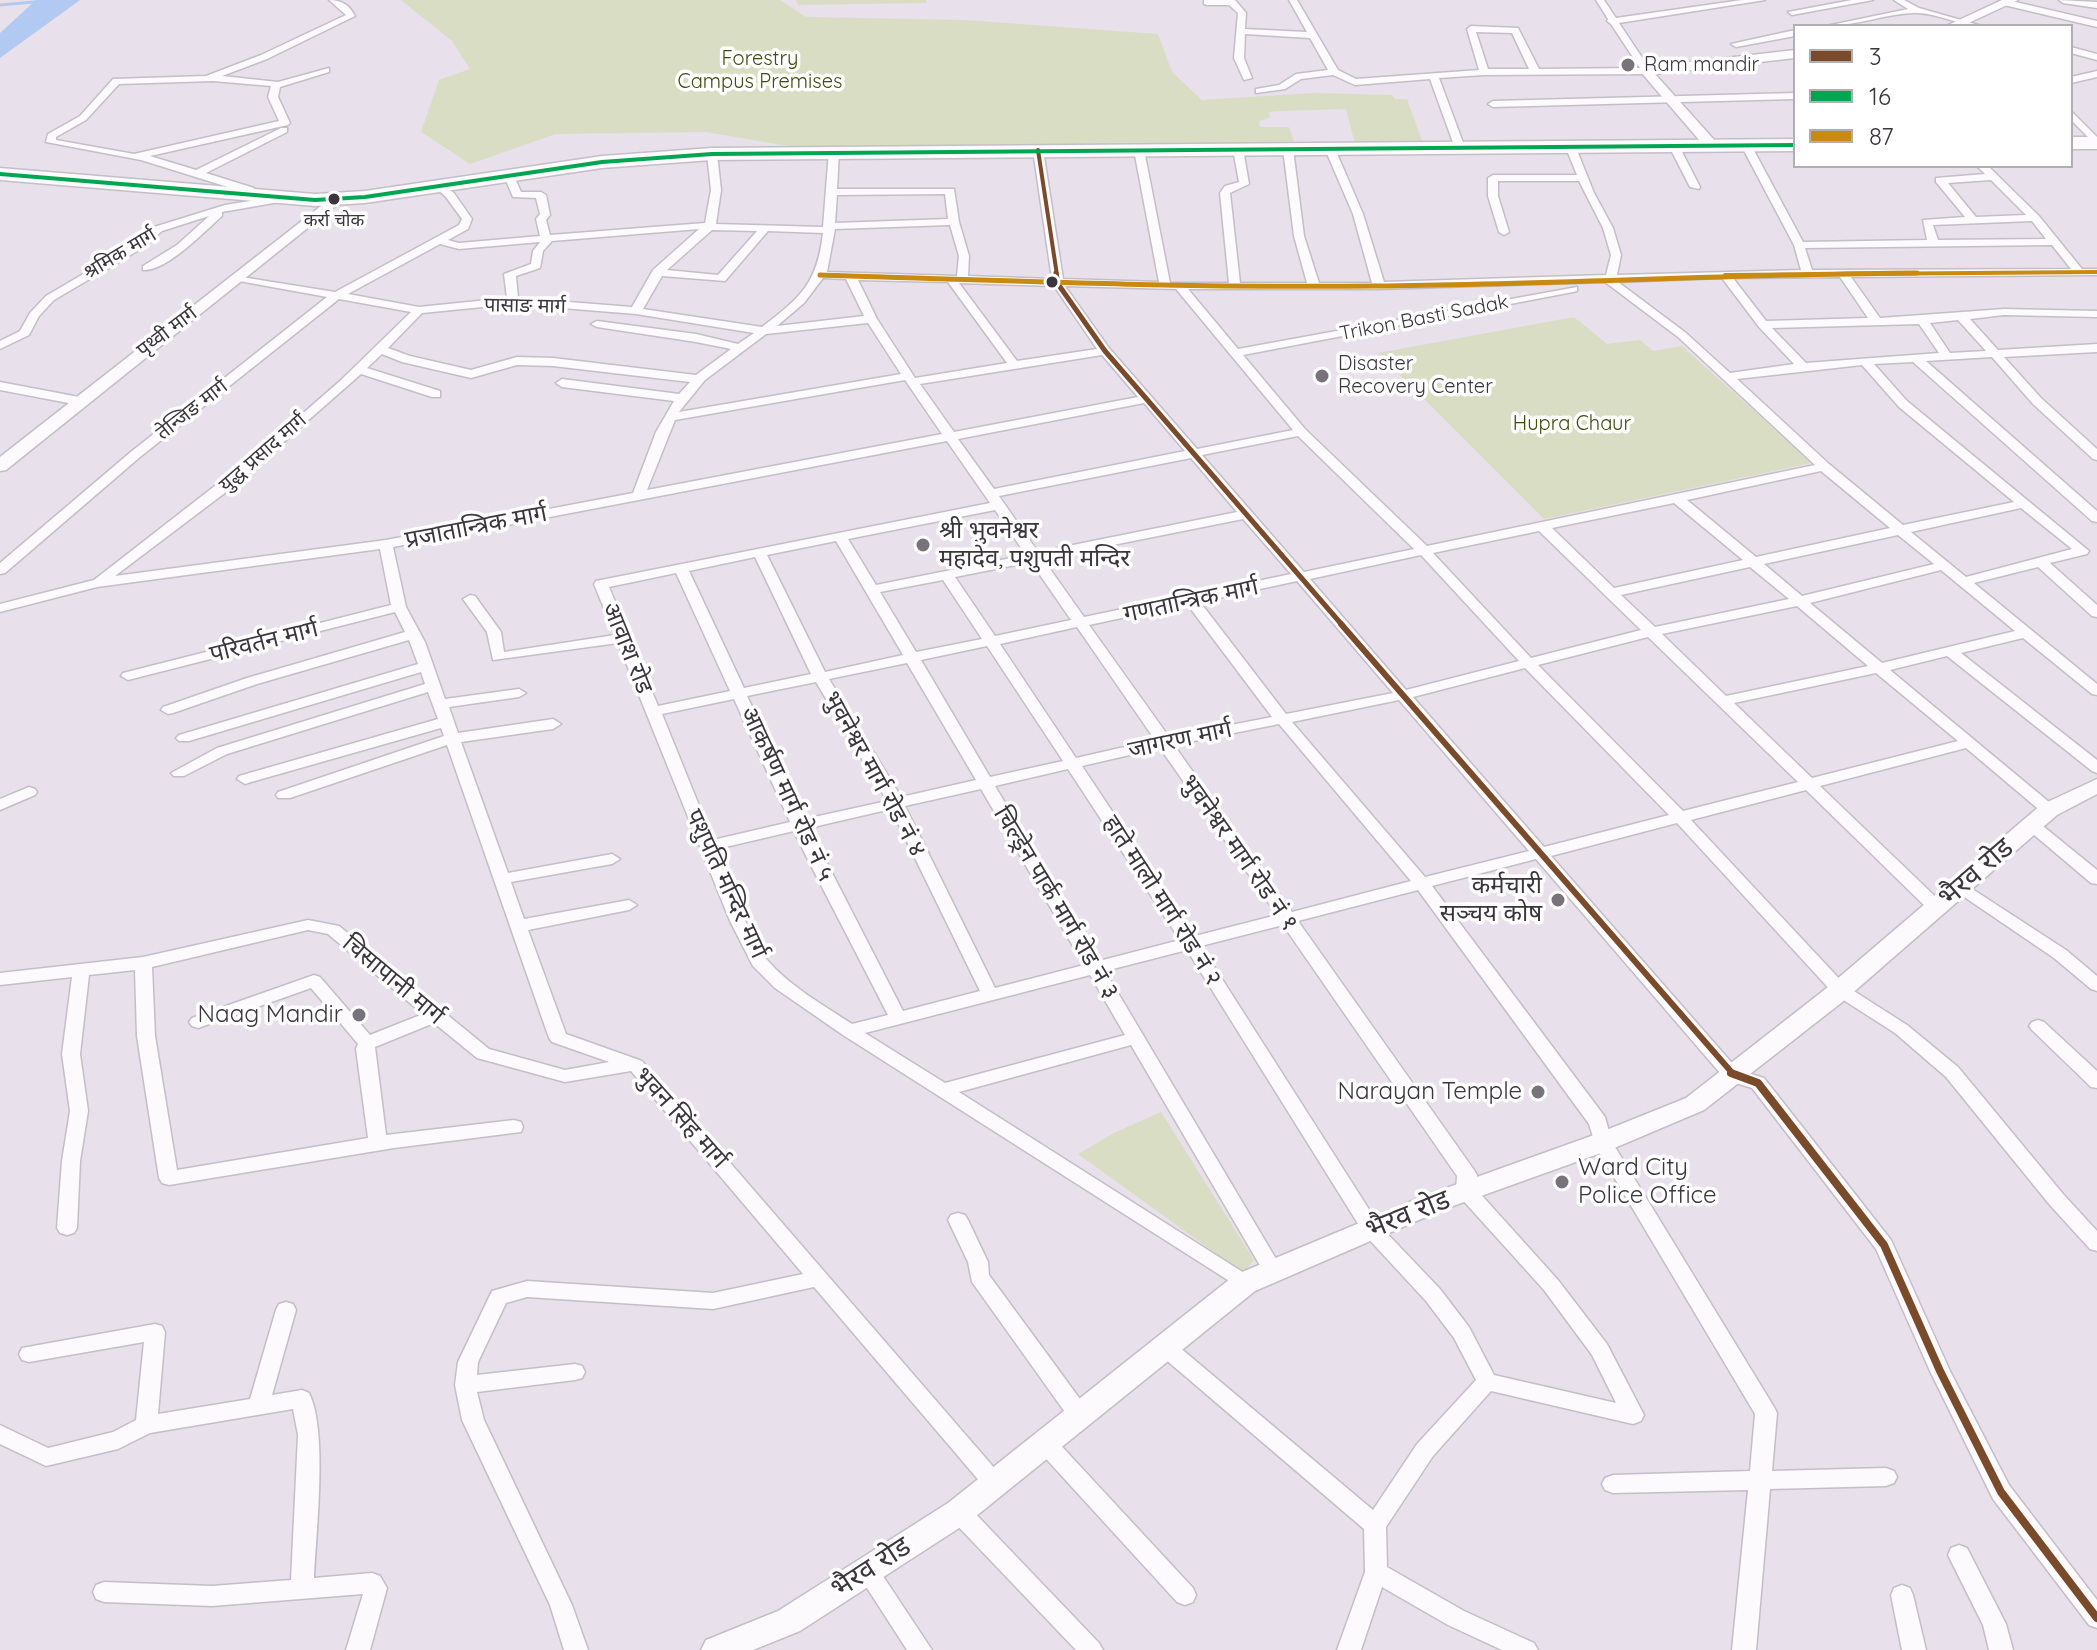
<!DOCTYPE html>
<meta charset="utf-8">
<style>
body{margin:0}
#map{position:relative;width:2097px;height:1650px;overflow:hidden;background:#e8e0eb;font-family:Quicksand,sans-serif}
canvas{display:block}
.legend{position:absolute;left:1793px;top:24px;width:280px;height:144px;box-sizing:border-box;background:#fff;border:2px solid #b1afb2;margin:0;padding:10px 14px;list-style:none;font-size:24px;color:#3b363e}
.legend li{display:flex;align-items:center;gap:16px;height:40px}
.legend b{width:40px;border:2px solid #b1afb2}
</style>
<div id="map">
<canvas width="2097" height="1650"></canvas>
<ul class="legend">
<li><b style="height:10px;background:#7a4b2a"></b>3</li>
<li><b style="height:10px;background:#00a651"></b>16</li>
<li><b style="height:10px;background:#c88a10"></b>87</li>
</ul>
</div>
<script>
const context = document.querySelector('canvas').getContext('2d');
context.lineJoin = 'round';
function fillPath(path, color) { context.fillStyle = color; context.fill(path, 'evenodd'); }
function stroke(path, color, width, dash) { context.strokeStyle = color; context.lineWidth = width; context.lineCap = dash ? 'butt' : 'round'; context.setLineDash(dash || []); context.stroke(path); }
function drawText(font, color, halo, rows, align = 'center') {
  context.font = font + ' Quicksand,"Noto Sans Devanagari",sans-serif'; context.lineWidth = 7; context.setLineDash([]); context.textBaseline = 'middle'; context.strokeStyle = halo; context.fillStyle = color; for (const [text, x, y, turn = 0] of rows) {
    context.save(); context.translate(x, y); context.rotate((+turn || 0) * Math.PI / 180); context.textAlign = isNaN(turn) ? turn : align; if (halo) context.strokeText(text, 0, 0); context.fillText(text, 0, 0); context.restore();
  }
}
fillPath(new Path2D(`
 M401 0H780L806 17 965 20 1158 34 1172 72 1202 100 1315 93 1392 95 1395 99H1407L1423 144H1355L1346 109 1280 111 1269 112 1270 118 1259 121 1260 127H1289L1295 145 788 146 706 132 556 134 470 164 421 132 439 80 470 69 452 41Z
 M796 0H926V3L798 5Z
 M1574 317 1607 344 1640 340 1653 351 1682 346 1812 463 1544 519 1378 353Z
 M1161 1112 1254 1260 1243 1273 1078 1154 1116 1132Z`), '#d9ddc3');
fillPath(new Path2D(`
 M44 0H80L0 58V38L32 10 41 6Z`), '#b2caf2');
stroke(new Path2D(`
 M0 5 45 1`), '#b2caf2', 3);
fillPath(new Path2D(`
 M36 0H53L6 45 0 47V33Z`), '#b2caf2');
const street = new Path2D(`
 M329 0C342 0 349 5 355 16L267 59 222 76 278 82 329 68V72L280 87 278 97 290 123 288 125 150 156 196 170 281 128H287V132L206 173 254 188 252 196H244V192L141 160 46 142 48 134 80 116 113 79 206 76 261 55 346 15ZM213 81 271 86 268 97 279 121 134 154 56 140V137L86 120 119 84Z
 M1204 0H1235L1246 13 1245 29 1307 32 1289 0H1297L1338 70 1356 79 1479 70 1467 29 1471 26 1518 28 1539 69 1640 68 1611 24 1607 21 1608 19 1596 0H1604L1616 18 1742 0H1765L1619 23 1651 71 1646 74 1484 75 1439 78 1465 148 1460 151 1455 148 1430 79 1355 85 1333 75 1301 79 1285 89 1256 93V89L1279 85 1296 74 1328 70 1310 38 1245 34 1244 58 1252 78 1244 80 1234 58 1238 13 1229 5H1207L1204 4ZM1476 32 1512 33 1529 69H1488Z
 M1852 0H1873L1792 15 1788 12Z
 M1894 0H1904L1919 8 1982 26C1959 26 1936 12 1914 13 1884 14 1856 26 1826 26L1908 9Z
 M2007 0 2097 21V27L2004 5 2003 3Z
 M2059 0 2097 2V8L2063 3Z
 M1795 30V36L1736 47 1731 44Z
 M2071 47 2097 54V60L2071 53Z
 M2097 71V77L2071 83V77Z
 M1795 93V99L1493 107 1488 104 1493 101Z
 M2071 111 2097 137V146L2071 120Z
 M1674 143 1679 146 1700 187 1699 189 1690 187 1669 146Z
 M1742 143 1751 145 1803 242 1927 240 1923 220 1965 217 1936 182V178L1985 174 1977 166H1988L2039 216 2082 269H2097V275L1851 277 1880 318 2004 309 2097 311V317L2004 315 1970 319 1998 350 2097 344V352L2004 357 2041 398 2097 449V460L2093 459 2033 404 1992 357 1926 361 2097 511V522L2092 521 1913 362 1874 364 1907 401 2089 551 2087 554 2050 563 2097 605V617L2092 616 2038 567 1974 583 2097 684V695L2092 694 2023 638 1961 653 2097 760V773L2092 771 1947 656 1890 670 2055 807 2057 810 2055 813H2043L1966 748 1820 786 1942 903 1944 907 1942 911H1930L1806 790 1691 820 1846 986 1907 1025 1958 1067 2063 1194 2097 1231V1251L2090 1249 2049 1204 1946 1077 1895 1033 1834 994 1677 823 1551 856 1738 1070 1764 1078 1891 1240 1950 1371 2009 1485 2097 1600V1628L2089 1625 1993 1499 1930 1371 1876 1249 1752 1088 1726 1080 1536 859 1432 886 1605 1117 1612 1142 1774 1407 1777 1413 1772 1471 1886 1468 1894 1471 1897 1477 1894 1483 1886 1486 1770 1489 1756 1650H1732L1748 1490 1613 1493 1605 1490 1602 1484 1605 1478 1613 1475 1750 1471 1755 1414 1596 1147 1589 1124 1418 890 1298 921 1474 1170 1477 1175 1476 1189 1558 1280 1607 1344 1644 1415 1641 1421 1633 1424 1491 1391 1433 1456 1386 1527 1387 1567 1464 1611 1534 1643 1538 1650H1502L1448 1625 1382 1587 1361 1650H1337L1365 1572 1364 1529 1158 1353 1155 1347 1158 1341 1165 1339 1172 1341 1373 1510 1417 1444 1476 1380 1454 1338 1426 1301 1365 1235 1187 950 1105 971 1279 1264 1282 1269 1279 1274 1272 1277 1265 1274 1131 1045 959 1092 1252 1278 1255 1283 1252 1288 1245 1291 843 1035 775 988 753 966 730 921 618 643 493 660 487 632 463 599 470 595 475 596 501 632 504 652 615 635 594 584 596 581 990 503 947 441 393 547 406 607 425 642 445 699 519 689 526 693 519 697 449 707 458 733 553 719 561 724 553 729 461 742 508 873 612 854 620 859 612 864 511 882 524 919 629 900 637 905 629 910 528 930 566 1034 642 1061 1003 1478 1006 1484 1003 1490 995 1493 987 1490 814 1287 713 1309 527 1297 506 1303 478 1362 477 1375 575 1364 582 1366 585 1372 582 1378 575 1380 477 1392 484 1420 572 1605 588 1650H564L550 1605 462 1420 455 1385 458 1362 492 1291 527 1281 713 1293 803 1274 631 1071 565 1082 477 1058 434 1023 375 1047 386 1135 514 1120 521 1122 523 1127 521 1132 394 1148 169 1185 162 1183 159 1178 137 1036 135 970 89 975 80 1054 88 1111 80 1161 77 1228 74 1233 67 1235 60 1233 57 1228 62 1161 70 1111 62 1054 72 977 0 985V973L143 957 308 920 339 926 489 1049 565 1070 609 1062 552 1042 549 1038 447 745 290 798H278L276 795 278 792 444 736 441 728 251 782 245 784 237 779 239 776 438 719 428 692 227 754 184 776H174L171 773 217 748 425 684 421 672 189 741H179L176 738 179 735 418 664 409 640 257 684 173 713 168 714 161 710 163 707 247 678 405 632 395 612 128 680 121 676 123 673 391 605 380 549 97 587 0 612V604L94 580 261 450 340 381 411 312 339 299 140 457 5 573 0 574V563L132 451 327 297 239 281 233 278 235 276 335 292 459 225 462 219 446 197 434 186 439 183 454 193 472 219 468 229 448 240 459 243 540 236 536 219 540 214 536 198 513 197 504 176 509 173 514 176 521 192H541L546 195 550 215 546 220 550 235 705 223 711 190 707 154 712 151 717 154 721 190 716 224 823 227 829 151 834 148 839 151 837 189H954L959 222 969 256 968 276 1052 279 1033 150 1038 147 1043 150 1063 279 1159 282 1134 150 1139 147 1144 150 1170 283H1229L1220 193 1225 186 1239 182 1233 149 1238 146 1243 149 1249 184 1230 193 1240 283H1307L1294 236 1283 149 1288 146 1293 149 1304 236 1319 283H1372L1353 214 1325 149 1330 146 1335 149 1363 214 1384 282 1606 275 1611 255 1603 228 1579 181H1498V196L1509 232 1504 235 1499 232 1488 196V178L1493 175H1577L1566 148 1571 145 1576 148 1594 193 1613 228 1621 255 1617 275 1801 270 1794 245 1741 145ZM1991 180 2026 215 1976 217 1948 183ZM945 194 948 219 835 223 837 195ZM2032 221 2046 239 1938 240 1933 225ZM950 225 959 256 957 276 827 272 835 229ZM699 229 653 270 632 307 518 298 516 276 540 268 543 251 552 241ZM712 230 757 231 718 275 667 270ZM768 231 823 233C817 284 801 297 762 327L643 309 662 276 725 281ZM540 242 533 251 531 264 504 274 507 298 419 307 348 294 440 244 459 249ZM2052 245 2071 269 1812 270 1805 248ZM1840 277 1868 318 1766 321 1733 278ZM823 278 846 279 864 316 777 326 804 303ZM1722 278 1759 327 1794 364 1730 373 1686 333 1618 282ZM858 280 948 282 1007 363 915 378 877 319ZM1605 282 1678 337 1815 465 1427 546 1305 429 1243 355 1573 292 1577 291V287L1238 349 1188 289H1379ZM959 283 1054 286 1097 349 1017 361ZM1065 286 1176 289 1293 430 1197 449 1109 348ZM513 304 636 314 754 333 738 344 696 334 597 321 591 324 597 327 696 342 731 349 696 375 553 358 517 357 471 370 410 356 388 348 422 313ZM1958 320 1986 351 1950 353 1930 323ZM868 323 901 374 679 412 705 380 766 334ZM1919 324 1939 353 1806 363 1772 328ZM382 354 402 362 471 378 517 365 553 366 690 382 679 394 562 379 556 383 562 387 674 401 656 432 633 493 386 540 115 576 230 489 361 374 432 397H440V391L367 368ZM1102 355 1138 397 954 432 920 384ZM1862 365 1899 407 2014 502 1903 525 1829 464 1737 379ZM905 380 942 434 647 490 675 420ZM1144 403 1185 451 994 489 958 439ZM1298 436 1414 549 1304 572 1202 455ZM1191 458 1237 512 1038 552 999 496ZM1821 471 1890 528 1756 557 1687 500ZM1674 503 1743 560 1614 588 1552 528ZM2021 508 2072 549 1966 577 1911 532ZM995 510 1026 555 876 585 848 539ZM1243 519 1291 574 1084 617 1043 559ZM1539 531 1641 630 1531 658 1433 553ZM1898 535 1934 564 1802 596 1764 564ZM836 541 903 655 825 672 767 555ZM1421 555 1519 661 1406 690 1310 579ZM755 557 811 674 744 688 689 571ZM1031 562 1071 620 995 636 955 577ZM1750 567 1789 599 1655 627 1621 595ZM1941 570 2015 631 1882 663 1810 603ZM676 573 730 691 658 706 609 587ZM943 580 982 639 916 652 880 592ZM1297 581 1393 693 1286 714 1200 602ZM1187 604 1272 717 1169 737 1089 625ZM1797 606 1868 666 1726 696 1662 634ZM1077 627 1155 740 1076 758 1000 644ZM1648 637 1798 782 1683 811 1538 665ZM987 646 1063 761 990 777 921 660ZM907 663 976 780 901 797 829 679ZM1525 668 1669 815 1544 847 1413 697ZM1876 673 1958 741 1812 778 1734 703ZM816 682 887 801 805 819 747 696ZM734 699 790 822 713 840 662 714ZM1399 700 1529 851 1425 877 1292 722ZM1279 724 1411 881 1292 912 1174 745ZM1160 748 1277 915 1195 936 1082 766ZM1068 769 1180 940 1099 961 995 786ZM981 789 1084 965 995 988 905 806ZM891 809 980 991 903 1011 809 828ZM794 831 805 854 888 1015 852 1024C823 1005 791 987 768 961 747 936 730 880 717 849ZM1283 925 1457 1176 1456 1191 1459 1196 1544 1290 1592 1355 1616 1403 1494 1375 1469 1327 1440 1289 1379 1225 1201 946ZM308 930 328 934 423 1014 370 1035 320 977 314 975 192 1018 189 1022 192 1026 198 1028 311 988 358 1044 356 1049 368 1138 177 1170 155 1036 152 967ZM1090 975 1125 1035 945 1083 865 1033Z
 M281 196 286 199 285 201 222 212V216C205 231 166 272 143 270V266L177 245 209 216 162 231 144 247 54 300 39 316 29 335 0 349V341L20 331 30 313 46 296 136 243 154 227 225 205Z
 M0 382 79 397 85 401 79 405 0 390Z
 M29 787 35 789 37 792 35 795 0 810V799Z
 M2032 820 2038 822 2097 870V884L2091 883 2026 828 2024 825 2026 822Z
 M1960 881 2066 950 2097 976V991L2091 989 2054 958 1954 890 1952 886Z
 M2038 1020 2044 1022 2097 1071V1088L2091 1087 2032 1030 2029 1026 2032 1022Z
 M958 1213 965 1215 968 1220 988 1262 989 1275 1088 1410 1091 1416 1088 1422 1080 1425 1072 1422 972 1282 968 1262 948 1220 951 1215Z
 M286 1302 293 1304 296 1310 272 1395 302 1390 309 1393C328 1430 316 1533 314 1578L372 1573 380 1576 387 1588 370 1650H346L363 1594 212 1606 104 1602 96 1599 93 1592 96 1585 104 1582 212 1586 291 1580 298 1435 293 1409 150 1433 118 1449 46 1466 0 1444V1425L48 1448 113 1432 136 1420 144 1342 29 1362 22 1360 19 1354 22 1348 155 1324 162 1326 165 1332 158 1414 250 1399 276 1310 279 1304Z
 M1046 1435 1054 1438 1193 1588 1196 1595 1193 1602 1185 1605 1177 1602 1038 1450 1035 1444 1038 1438Z
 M959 1503 967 1505 1099 1643 1103 1650H1076L951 1519 948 1512 951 1505Z
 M1959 1545 1967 1548 2006 1624 2013 1650H1989L1983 1625 1948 1555 1951 1548Z
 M867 1561 875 1564 932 1650H907L856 1571 859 1564Z
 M1902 1585 1910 1588 1913 1595 1926 1650H1902L1891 1595 1894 1588Z`);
const secondary = new Path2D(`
 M2002 0H2018L1962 26H1946Z
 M1795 50V58L1655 74 1716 142V148H1706L1640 71 1646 67Z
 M335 195 342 199 340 202 6 470 0 471V457Z
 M2097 779V794L2057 815 1841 1003 1704 1110 1612 1149 1442 1210 1255 1291 970 1521 800 1631 753 1650H701L706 1640 778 1611 948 1503 1235 1275 1424 1196 1594 1135 1686 1098 1823 991 2041 805Z`);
const highway = new Path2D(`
 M2071 137H2097V149H2071Z
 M1795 139V151L712 160 602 168 365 203 315 206 0 180V168L315 194 365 191 602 156 712 148Z`);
stroke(street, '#c4bec7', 3);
stroke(secondary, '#c4bec7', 3);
stroke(highway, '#c4bec7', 3);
fillPath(street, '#fcfafc');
fillPath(secondary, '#fcfafc');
fillPath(highway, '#fcfafc');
stroke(new Path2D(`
 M1038 150 1057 275`), '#7a4b2a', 4);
stroke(new Path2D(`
 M1056 273 1058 284 1105 351 1343 626`), '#7a4b2a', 5);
stroke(new Path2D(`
 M1341 624 1734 1075`), '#7a4b2a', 6);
stroke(new Path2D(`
 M1731 1073 1758 1083 1884 1245 1940 1371 2001 1492 2097 1618`), '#7a4b2a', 8);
stroke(new Path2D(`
 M0 174 315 200 365 197 602 162 712 154 1795 145`), '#00a651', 4);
stroke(new Path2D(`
 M1725 275 2097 272`), '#c88a10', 4);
stroke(new Path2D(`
 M820 275C1006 281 1192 288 1377 286 1557 284 1737 274 1917 273`), '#c88a10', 5);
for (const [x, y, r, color] of [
 [1628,65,8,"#78727b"],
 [334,199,7,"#3b363e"],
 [1052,282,7,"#3b363e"],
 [1322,376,8,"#78727b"],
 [923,545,8,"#78727b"],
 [1558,900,8,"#78727b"],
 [359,1015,8,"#78727b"],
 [1538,1092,8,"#78727b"],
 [1562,1182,8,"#78727b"]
]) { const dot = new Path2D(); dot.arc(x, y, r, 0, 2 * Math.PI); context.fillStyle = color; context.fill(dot); stroke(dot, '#fff', 3); }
drawText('18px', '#3b363e', '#fff', [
 ["कर्रा चोक",334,221]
]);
drawText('20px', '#404b0e', '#fff', [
 ["Forestry",760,59],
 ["Campus Premises",760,82],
 ["Hupra Chaur",1572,424]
]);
drawText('20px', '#3b363e', '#fff', [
 ["Ram mandir",1644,65],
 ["Disaster",1338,364],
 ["Recovery Center",1338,387]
], 'left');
drawText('20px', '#3b363e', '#fff', [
 ["श्रमिक मार्ग",120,254,-31],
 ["पासाङ मार्ग",525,306,1],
 ["Trikon Basti Sadak",1424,318,-11],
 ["पृथ्वी मार्ग",167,332,-37],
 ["तेन्जिङ मार्ग",192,410,-38],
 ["युद्ध प्रसाद मार्ग",263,453,-41]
]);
drawText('24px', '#3b363e', '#fff', [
 ["प्रजातान्त्रिक मार्ग",476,527,-11],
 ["गणतान्त्रिक मार्ग",1191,601,-12],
 ["परिवर्तन मार्ग",264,642,-14],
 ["आवाश रोड",627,648,68],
 ["जागरण मार्ग",1180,740,-12],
 ["भुवनेश्वर मार्ग रोड नं ४",874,774,61],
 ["आकर्षण मार्ग रोड नं ५",787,794,65],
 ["भुवनेश्वर मार्ग रोड नं १",1239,853,55],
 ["पशुपति मन्दिर मार्ग",726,884,65],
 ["हाते मालो मार्ग रोड नं २",1162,901,57],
 ["चिल्ड्रेन पार्क मार्ग रोड नं ३",1056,903,59],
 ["चिसापानी मार्ग",393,980,40],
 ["भुवन सिंह मार्ग",681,1118,48]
]);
drawText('24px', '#3b363e', '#fff', [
 ["श्री भुवनेश्वर",939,531,"left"],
 ["महादेव, पशुपती मन्दिर",939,559,"left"],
 ["कर्मचारी",1542,886],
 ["सञ्चय कोष",1542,914],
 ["Naag Mandir",343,1015],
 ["Narayan Temple",1522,1092],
 ["Ward City",1578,1168,"left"],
 ["Police Office",1578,1196,"left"]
], 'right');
drawText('28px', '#3b363e', '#fff', [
 ["भैरव रोड",1976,873,-41],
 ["भैरव रोड",1408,1215,-22],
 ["भैरव रोड",871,1568,-33]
]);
</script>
